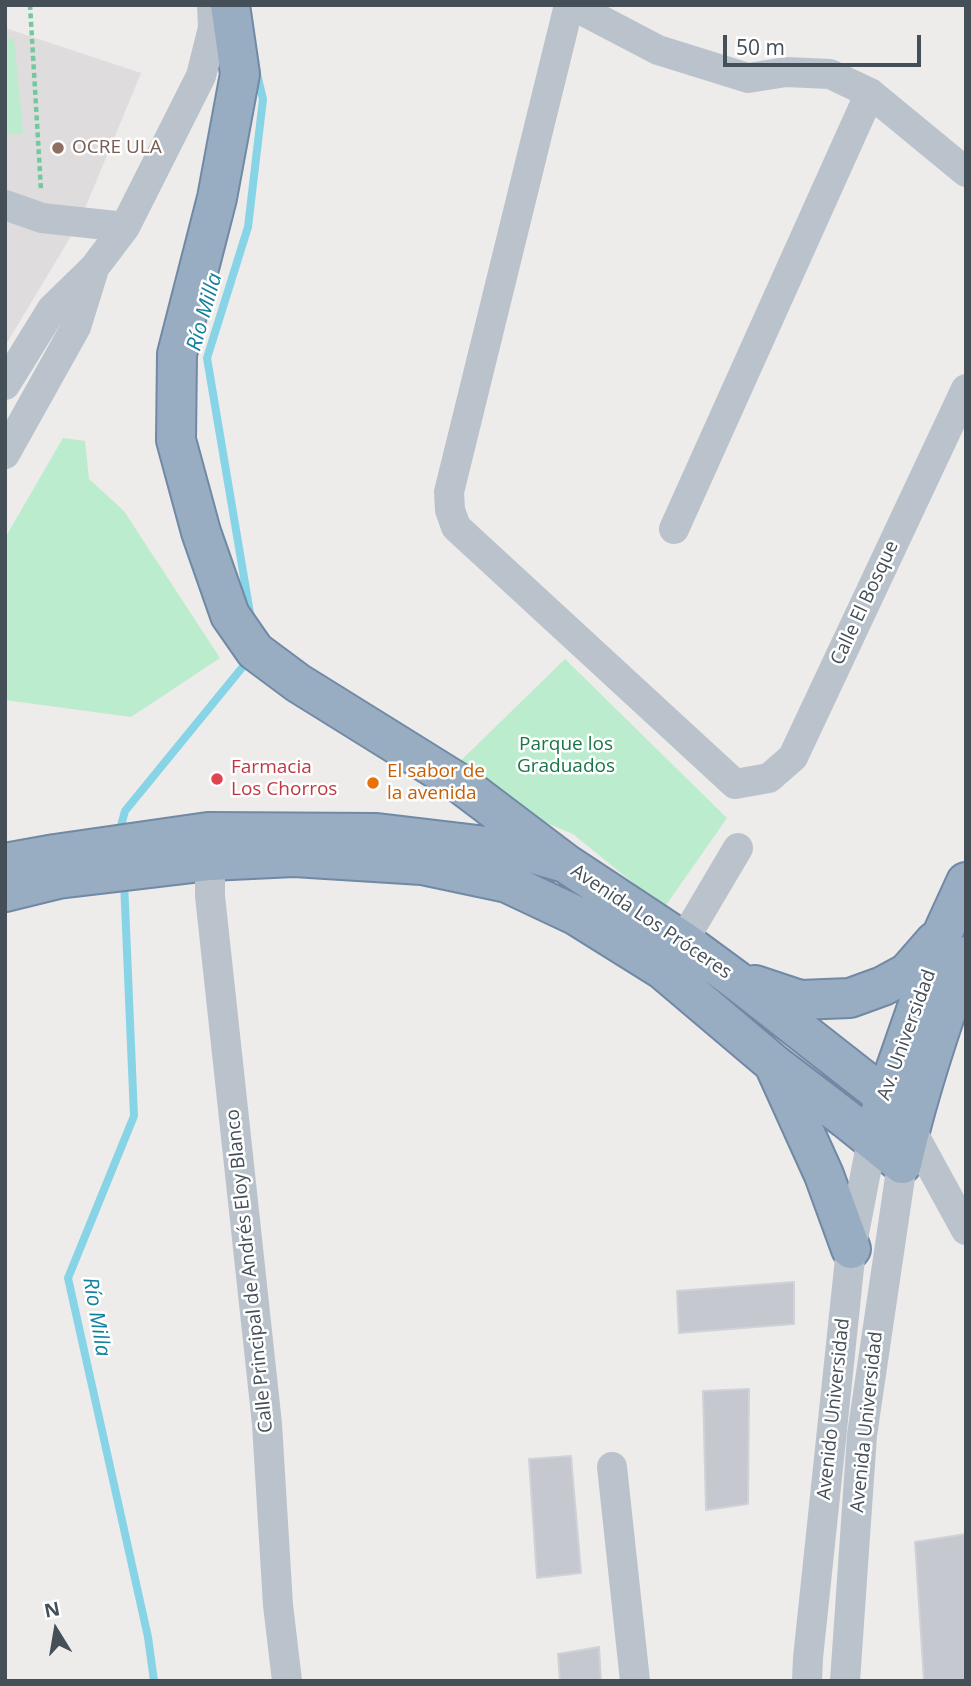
<!DOCTYPE html>
<meta charset="utf-8">
<style>
body{margin:0}
#map{position:relative;width:971px;height:1686px;overflow:hidden;background:#eeebeb;font-family:"Open Sans",sans-serif}
canvas{display:block}
.frame{position:absolute;inset:0;border:7px solid #454f58;pointer-events:none}
.north{position:absolute;left:21px;top:1595px;width:70px;height:70px;-webkit-text-stroke:5px #fff;paint-order:stroke;rotate:349deg;font-size:19px;font-weight:700;line-height:28px;text-align:center;color:#454f58}
.north::after{content:'';display:block;margin:auto;width:24px;height:32px;background:#454f58;clip-path:polygon(50% 0,100% 100%,50% 72%,0 100%)}
.scale{position:absolute;left:723px;top:35px;width:198px;height:32px;box-sizing:border-box;border:4px solid #454f58;border-top:0;padding-left:9px;font-size:21px;line-height:24px;white-space:nowrap;color:#454f58;-webkit-text-stroke:5px #fff;paint-order:stroke}
</style>
<div id="map">
<canvas width="971" height="1686"></canvas>
<div class="frame"></div>
<div class="north">N</div>
<div class="scale">50 m</div>
</div>
<script>
const context = document.querySelector('canvas').getContext('2d');
context.lineJoin = 'round';
function fillPath(path, color) { context.fillStyle = color; context.fill(path, 'evenodd'); }
function stroke(path, color, width, dash) { context.strokeStyle = color; context.lineWidth = width; context.lineCap = dash ? 'butt' : 'round'; context.setLineDash(dash || []); context.stroke(path); }
function drawText(font, color, halo, rows, align = 'center') {
  context.font = font + ' "Open Sans",sans-serif'; context.lineWidth = 5; context.setLineDash([]); context.textBaseline = 'middle'; context.strokeStyle = halo; context.fillStyle = color; for (const [text, x, y, turn = 0] of rows) {
    context.save(); context.translate(x, y); context.rotate((+turn || 0) * Math.PI / 180); context.textAlign = isNaN(turn) ? turn : align; if (halo) context.strokeText(text, 0, 0); context.fillText(text, 0, 0); context.restore();
  }
}
fillPath(new Path2D(`
 M5 28 141 73 79 223 5 346Z`), '#dfdcdd');
fillPath(new Path2D(`
 M14 38 23 133 5 135V39Z
 M63 438 85 441 89 479 124 511 220 658 131 717 5 700V538Z
 M565 659 727 818 664 908 573 834 442 779Z`), '#baeccd');
stroke(new Path2D(`
 M251 619 207 358 248 227 263 99 256 70
 M119 833 125 811 241 669
 M124 881 134 1116 68 1278 148 1637 154 1681`), '#88d4e7', 8);
const building = new Path2D(`
 M794 1282V1324L679 1333 677 1291Z
 M749 1389 748 1504 706 1510 703 1391Z
 M571 1456 581 1573 537 1578 529 1459Z
 M966 1534V1681H924L915 1542Z
 M599 1647 601 1681H560L558 1654Z`);
fillPath(building, '#c5c8ce');
stroke(building, '#cfd2d7', 2);
const trunk = new Path2D(`
 M230 5 240 74 217 198 177 354 176 440 201 532 230 615 255 651 298 683 462 785 565 863
 M5 863 55 854 208 832 377 833 520 850 565 863 683 941 736 980 884 1096 910 1128
 M5 892 58 879 210 861 294 857 422 865 507 883 575 915 663 970 774 1064 846 1119 902 1164C918 1093 941 1024 966 956
 M755 985 800 1000 850 998 883 986 907 973 935 941
 M776 1069 824 1175 851 1249
 M878 1119 944 930 966 882`);
stroke(trunk, '#7089a5', 42);
stroke(new Path2D(`
 M30 5 41 190`), '#74c89e', 4.5, [5, 3.5]);
stroke(new Path2D(`
 M569 5 449 492 450 510 456 527 735 784 769 778 793 757 966 389
 M572 5 658 50 748 78 786 72 830 74 870 93 966 172
 M5 205 42 218 125 227
 M5 385 52 309 94 268 125 227 201 76 213 28 212 5
 M5 454 76 327 93 272
 M674 529 870 93
 M210 861V896L267 1424 278 1605 287 1681
 M683 941 738 848
 M910 1128 966 1230
 M612 1467 635 1681
 M807 1681 808 1658 851 1249 872 1140
 M845 1681 862 1435 902 1164`), '#bac3cb', 30);
stroke(trunk, '#98acc2', 38);
for (const [x, y, r, color] of [
 [58,148,7,"#8d6e63"],
 [217,779,7,"#e0444e"],
 [373,783,7,"#e8710a"]
]) { const dot = new Path2D(); dot.arc(x, y, r, 0, 2 * Math.PI); context.fillStyle = color; context.fill(dot); stroke(dot, '#fff', 2.5); }
drawText('19px', '#785e54', '#fff', [
 ["OCRE ULA",72,148]
], 'left');
drawText('19px', '#454f58', '#fff', [
 ["Calle El Bosque",865,603,-65],
 ["Avenida Los Próceres",651,922,34],
 ["Av. Universidad",907,1035,-70],
 ["Calle Principal de Andrés Eloy Blanco",250,1271,-96],
 ["Avenido Universidad",834,1409,-84],
 ["Avenida Universidad",867,1422,-84]
]);
drawText('19px', '#1a7547', '#fff', [
 ["Parque los",566,745],
 ["Graduados",566,767]
]);
drawText('19px', '#be3a42', '#fff', [
 ["Farmacia",231,768],
 ["Los Chorros",231,790]
], 'left');
drawText('19px', '#c56008', '#fff', [
 ["El sabor de",387,772],
 ["la avenida",387,794]
], 'left');
drawText('italic 21px', '#12819e', '#fff', [
 ["Río Milla",205,312,-74],
 ["Río Milla",96,1317,80]
]);
</script>
